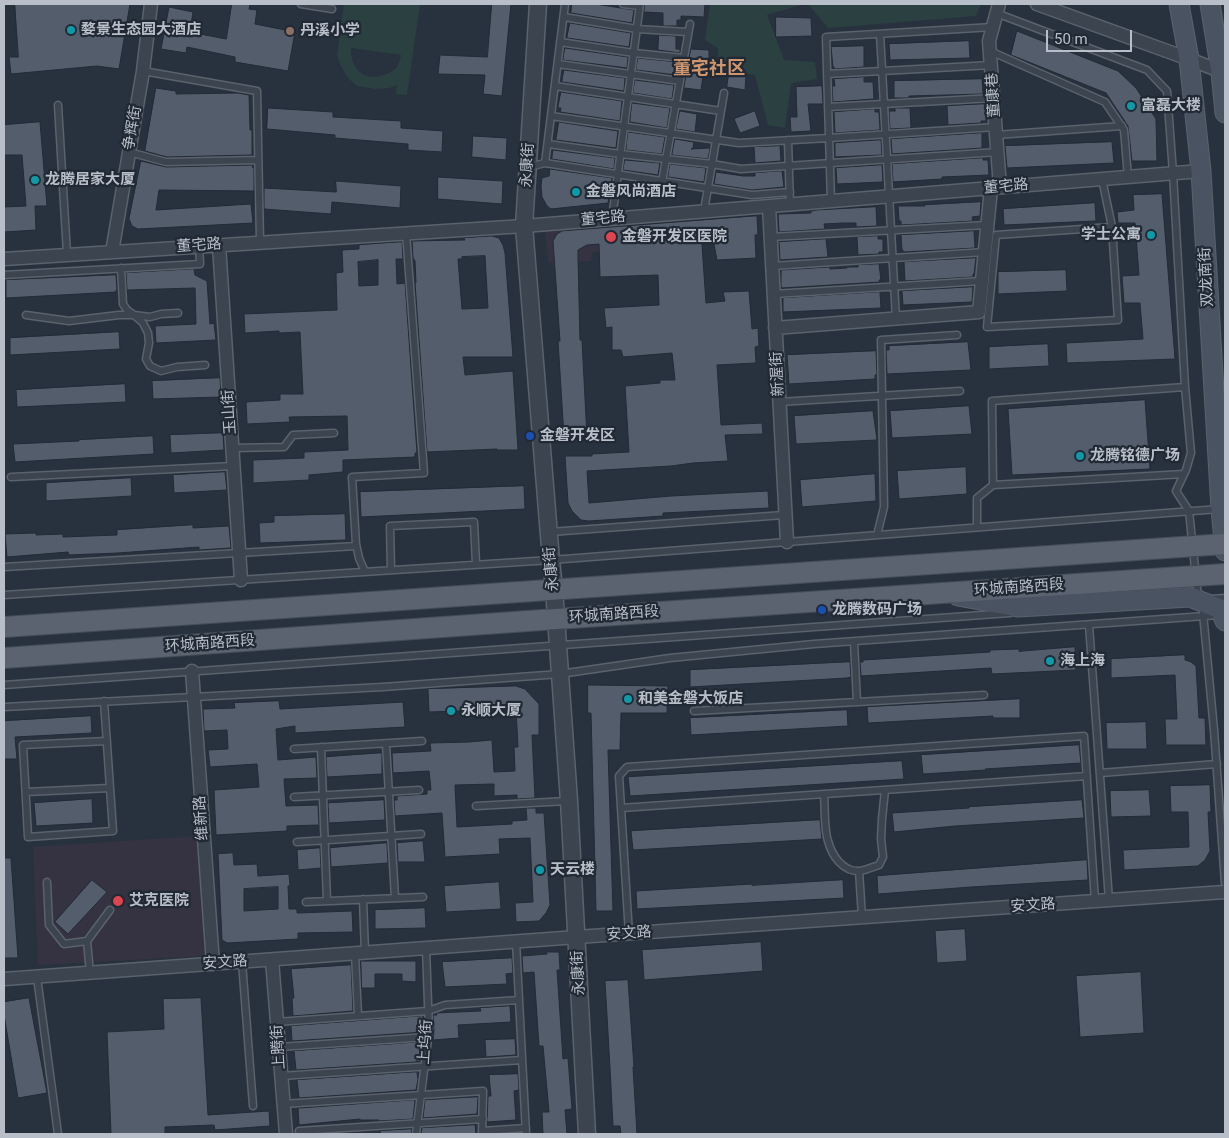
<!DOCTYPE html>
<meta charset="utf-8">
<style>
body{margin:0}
#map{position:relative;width:1229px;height:1138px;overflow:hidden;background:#28323f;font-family:Roboto,sans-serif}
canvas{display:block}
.frame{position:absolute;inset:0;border:5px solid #b8bfc9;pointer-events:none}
.scale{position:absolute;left:1046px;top:30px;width:86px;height:22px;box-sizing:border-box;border:2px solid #b8bfc9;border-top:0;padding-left:6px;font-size:15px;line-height:18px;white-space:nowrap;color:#b8bfc9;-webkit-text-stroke:4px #202934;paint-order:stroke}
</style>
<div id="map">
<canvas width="1229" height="1138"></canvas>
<div class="frame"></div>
<div class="scale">50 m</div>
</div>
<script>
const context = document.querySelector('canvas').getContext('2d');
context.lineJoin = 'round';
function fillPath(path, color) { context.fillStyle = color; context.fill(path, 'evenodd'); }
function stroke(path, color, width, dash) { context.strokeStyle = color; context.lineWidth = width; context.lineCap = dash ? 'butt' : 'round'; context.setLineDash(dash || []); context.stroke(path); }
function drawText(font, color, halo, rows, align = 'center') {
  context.font = font + ' Roboto,"Noto Sans SC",sans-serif'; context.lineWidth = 4.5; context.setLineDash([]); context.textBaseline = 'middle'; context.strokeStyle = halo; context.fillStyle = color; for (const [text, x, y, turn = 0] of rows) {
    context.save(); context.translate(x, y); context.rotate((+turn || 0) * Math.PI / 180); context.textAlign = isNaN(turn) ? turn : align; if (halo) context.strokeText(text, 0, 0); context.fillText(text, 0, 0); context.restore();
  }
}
fillPath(new Path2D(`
 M676 219 677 245 592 252 591 261 548 263 545 229Z
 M197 836 204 956 38 965 33 847Z`), '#353341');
fillPath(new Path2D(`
 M344 4H420L407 95 396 94 397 85 389 88 376 89 357 86 348 78 341 66 337 56ZM351 48H352L401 55C400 60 399 66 395 69 392 72 388 74 384 75 364 82 350 68 351 48Z
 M710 4H804L767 15 784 60 815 62 817 79 791 83 785 128 768 125 755 75 718 68V48L705 40Z
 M808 4H981L976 16 828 28Z`), '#2b4041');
const building = new Path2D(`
 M15 4H130L119 69 97 66 11 74 9 57H18Z
 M232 4H250L249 9 257 10 255 24 295 32 288 71 235 62V57L187 47 186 53 161 49 169 7 193 12 190 32 226 39Z
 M492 4H511L502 96 483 94 485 75 438 74 440 55 487 57Z
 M572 4H595L634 10 632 23 571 13Z
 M645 4H705L704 17 681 16V20H677V26H663V13L644 12Z
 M776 17 811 18 812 36 776 37Z
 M570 23 631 33 629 47 567 38Z
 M1017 31 1118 71 1136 88 1156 119 1157 161H1132L1128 126 1106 93 1011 55Z
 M659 35 676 36V49H680V53L658 50Z
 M969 41 970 58 890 60 889 44Z
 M864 46V67L834 69V67H833L831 47Z
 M565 48 628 57 627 68 563 60Z
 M691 49 709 50V63H705L701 90 684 88Z
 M638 58 678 62 676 75 636 70Z
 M564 70 625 78 624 91 562 82Z
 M729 73 746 76 745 90 727 87Z
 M864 77V82H873L874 99 833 102 832 86H835L834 79Z
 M982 79 983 94 909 96V98H894V81Z
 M635 80 674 85 672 99 633 93Z
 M822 86 823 104H808L811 131 791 132 790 117H797L796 87Z
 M156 88 176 91V94L238 93 249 95 250 130H252V155L167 157 145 151Z
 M561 92 622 101 620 121 560 112 561 108H558Z
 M632 103 670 108 667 128 630 122Z
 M984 104V105H985L986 121H981V123L948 125 947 106Z
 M268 108 333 112V117L401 121V128L443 131 442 152 408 150V144L335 138V135L267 129Z
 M895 108H910L911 128 890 129 889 111H895Z
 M875 109V112H879L880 130 835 133 834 112Z
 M680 111 697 114 695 132 676 129Z
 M755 111 760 126 740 133 734 119Z
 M40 122 47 206H35L36 230 4 232V207L26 206 22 155H4V125Z
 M559 122 618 131 616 148 556 140Z
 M628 132 665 137 662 154 626 150Z
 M982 133V148L892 154 891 139Z
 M473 136 507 138 506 160 472 157Z
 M675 139 694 142 693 148 691 149 710 148 708 159 672 155Z
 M881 140 882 155 835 157V143Z
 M1112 142 1114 163 1007 168 1005 146Z
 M780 146 781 161 755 163 754 147Z
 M553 150 615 158 614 169 552 159Z
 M983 158V160H988L989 175 942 177V179L893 182 892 164Z
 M625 160 660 163 658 175 623 170Z
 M141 161 166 167 252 165 253 168H254V208V191L159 190 156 210 251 204 253 223 138 229 132 226 129 219Z
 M670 164 706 168 704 182 668 177Z
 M882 165 883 182 837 184 836 168Z
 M550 169 612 178 608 203 551 209 547 206 542 197 541 186 542 178 549 176Z
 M782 171 784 187 752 190 714 184 716 172 743 176H755V173Z
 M438 177 503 181 502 204 438 199Z
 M336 181 401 186 400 208 332 202 331 214 264 209V188L336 192Z
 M1162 194 1175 359 1067 363 1066 343 1143 339 1140 303H1124L1122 276 1139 275 1135 223H1118L1117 212 1134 210 1133 195Z
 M981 202 980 216 972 217 973 221 901 225V221H899L898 206H925V205Z
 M1095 203 1096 221 1004 225 1003 209Z
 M876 207 877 226 856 227V223H843L824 224 825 229 779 232 778 214 811 213V211L817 210Z
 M757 216 758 235H755L756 258 717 260 711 229 701 230 706 303 725 301 723 292 749 291 752 329 758 328 759 346 755 347 756 363 717 365 721 425 762 423 763 434 725 435 728 461 693 463 671 466 587 471 589 503 671 496 768 491 769 508 663 513V516L589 521 581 520 572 511 568 503 565 456H592V454L629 452 625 386 660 383V380H675L672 353 623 357 621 350H612V327L606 328 604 308 659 305 658 275 600 277 599 244 587 245 578 250V258L580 340H582L587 437H564L558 341H560L553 241 557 234 562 231Z
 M974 231 975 248 903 252V250H902L901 235Z
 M492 236 499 238 503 245 505 253 513 357H463L465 375 513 371 518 450H497V449L427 452 415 283H416L415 261 413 258 412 241 465 240 464 238ZM485 256 488 308 462 309 458 259H462V257Z
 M878 236V239H883V252H879V254L858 255 857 237Z
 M826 239 828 257 780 260 779 242Z
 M402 242 403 259H396L397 284 405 283 417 453H415V457L343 460V472L309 475V480L253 483V460L304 458V452L348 450 347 416 289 417 290 422 247 424 246 402 280 400V394H303L300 332 279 333V331L245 333 244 314 337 310 336 273 343 272 342 250 359 249V245ZM378 260V285L359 286 358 262Z
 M976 258 974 274H973V277L905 281 904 262Z
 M879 264 881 280H879L880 282 782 288 781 286V270L830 267V269L847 268V267H858V265Z
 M194 269 195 275 207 281 210 324 214 323 216 340 156 343 155 326 196 324 195 288 127 290 126 273Z
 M1066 270 1067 291 998 294V272Z
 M116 275 117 290H116V292L6 298V280Z
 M973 287 972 302 903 305 902 291Z
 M880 292 881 308 783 312V298Z
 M119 332 120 349 10 355V338Z
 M968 342 971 370 887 374 886 350H889V346Z
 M1048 344 1049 366 989 369V347Z
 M876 351 877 375H875V379L789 384 787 355Z
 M220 378 221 397 153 399 152 381Z
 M125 384 126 402 17 407 16 390Z
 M1145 400 1150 469 1012 475 1008 409Z
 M969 406 972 434 892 438 890 411Z
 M873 411 877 440 796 444 794 416Z
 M223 433 224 450 171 453 170 435Z
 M153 436 154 454 15 462 13 444 79 441V440Z
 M966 467 967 494 899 499 897 471Z
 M225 472 227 490 174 493 173 475Z
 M875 474 876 501 802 507 800 480Z
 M131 478 132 496 46 501V483Z
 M524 486 525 509 361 517 360 492Z
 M345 514 346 540 260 543 259 523 274 522V516Z
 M193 525V528L229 526 231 548 199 550V547L118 553 69 555 68 552 7 557 5 534 36 533V535L63 534V537L117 535V530Z
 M1075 647 1076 670 992 674 991 668 861 676 860 662H863V660L990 652V650L1019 649V651Z
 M1185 655V660L1191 662 1196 666 1199 718H1205L1206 745H1166L1165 719H1177L1175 675 1111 678V659Z
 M850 662 851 677 847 678 690 687V670Z
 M588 685 668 686 667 713H621L620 750H608L613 911H596L591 713H588Z
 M516 686 525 689 539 704V735H532L535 798 517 799V795L494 796V784L455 785 457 827 512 824V821L527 820 526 808H536V813H544L550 905 546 913 539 921 516 922 515 903 533 902 530 838 499 839 500 854 445 857 442 813 395 816 394 800H397V796L427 794V790H431L429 771 393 773 392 753 431 751 430 743 469 742 492 740 494 772 515 771 514 747H518L516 709 429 712 428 689Z
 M1020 699V718H993V716L868 723 867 707Z
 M279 701 280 709 403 702 405 727 295 733V726L276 729 278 760 316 757 317 778 284 779 286 806 318 805 319 825 287 826V831L216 835 214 790 259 787 257 764 210 767 208 750 228 749 227 730 204 731 203 709 235 708 234 703Z
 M847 710 848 726 691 735 690 718Z
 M91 716 92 733 15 737 17 759H4V721Z
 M1146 722 1147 749H1107L1106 723Z
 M1079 745 1081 763 985 769 986 770 923 774 921 755Z
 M382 753V774L327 777 326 757Z
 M902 761 904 779 630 796 628 777Z
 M1210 785 1211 812H1208L1210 851 1205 860 1198 866 1124 870 1123 850 1189 847 1188 812H1171L1170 786Z
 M1149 790 1151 816 1111 817 1110 791Z
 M92 799 93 823 36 826 34 803Z
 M384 800 385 820 329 823 328 804 329 803Z
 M1082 800 1084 818 955 826 894 832 892 813 969 808V807Z
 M820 820 822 839 633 850 631 831Z
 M423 841 425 862H398L397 843Z
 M386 843 387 844 388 863 331 867 330 848Z
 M320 848 321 868 298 870 297 850Z
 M233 853 234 865 257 864 258 876 289 874 290 886H288L289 909H297V913L352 911 353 932 298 933V939L227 943 222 940 218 854ZM278 887V909L244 911V889Z
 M4 858H11L18 958H4Z
 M1087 860 1088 880 971 887 878 894 877 876Z
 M92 880 107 892 68 934 55 922Z
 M843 880 844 898 637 909 636 891 752 884V885Z
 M499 882 501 909 446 912 444 886Z
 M425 908 426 928 375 929V910Z
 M965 929 967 961 937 963 935 931Z
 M761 942 763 971 644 980 642 950Z
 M546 952H559L560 970H557L563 1059 568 1058 572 1109 565 1110 567 1134H543L542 1112H549L543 1046H539L534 972 523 973 522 956 547 954Z
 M512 958 513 973 506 974 507 984 445 987 442 962Z
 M361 961H416V982L402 981V974H375V988H362Z
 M351 965 353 1011 293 1016 292 998H294L291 969Z
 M1141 972 1144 1033 1080 1037 1076 976Z
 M628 980 634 1067H633L637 1134H621L620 1126H613L610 1068 605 981Z
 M29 998 47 1093 18 1098 4 1015V1002Z
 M201 998 208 1115 269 1111 270 1126 215 1130 214 1125 165 1127V1134H111L107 1032 164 1029 163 999Z
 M510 1006 511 1022 458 1025 459 1038 433 1040 434 1031 433 1015H437L436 1013 481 1011 480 1008Z
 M423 1016 424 1032 292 1041 291 1026Z
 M515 1039 516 1055 486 1057 485 1040Z
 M422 1042 420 1061H416V1062L296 1070 294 1051Z
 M417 1072 418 1080 416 1090 299 1098 297 1080Z
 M518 1074 519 1090 514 1091 516 1120 487 1122 488 1096H491L489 1075Z
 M478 1097 477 1114 423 1118 425 1100Z
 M415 1100 413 1119 379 1121V1120H360V1119L299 1125 298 1108H299Z
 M475 1125 476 1134H421L422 1128Z
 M412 1129 411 1134H381L380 1131Z`);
fillPath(building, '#535d6c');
stroke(building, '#222b36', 1);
const service = new Path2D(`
 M301 4 332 9
 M623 4 639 6
 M996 13 1147 70 1167 91 1173 173 1185 387 1191 453 1186 470 1176 491 1189 511 1198 597
 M564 17 637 29 688 32
 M880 34 896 319
 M560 42 634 53 684 58
 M990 51 1105 102 1124 130 1128 177
 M558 64 680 81
 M143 71 257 91 260 242
 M827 74 992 65
 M555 86 721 111
 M58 105 67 254
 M828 107 994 98
 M551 116 739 143 829 138 996 127
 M996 135 1122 126
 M788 140 790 205
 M548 144 620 154 712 164 741 169 998 152
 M129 152 166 162 258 160
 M545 163 565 4
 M529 167 545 163 752 195 790 192
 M1102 179 1112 227 1118 320 987 327 996 235 1112 227
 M662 182 690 24
 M831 201 826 37 993 27
 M704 211 724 93
 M612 219 640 4
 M771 237 987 225
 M772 266 985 252
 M121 268 123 304 127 310 134 315 143 323 148 333 149 343 146 359 150 366 161 371 177 367 205 365
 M4 275 200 264 199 246
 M774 294 982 281
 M26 315 69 321 119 315H134L150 317 161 314 178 313
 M779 402 960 391
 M233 448 284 447 293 435 334 433
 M11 477 234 466
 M993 485 1184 474
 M977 527V498L993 485 992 401 1185 387
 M550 532 784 515
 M877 535 884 507 881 340 957 335
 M4 567 356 546
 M391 570 390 526 474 522 476 564
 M365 572 359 558 356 544 352 477 424 473 406 233
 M4 595 551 560 1219 509
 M1212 599 1225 598
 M1203 613 1214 730 1225 883
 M1089 625 1109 900
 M854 642 857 702
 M4 685 1010 613
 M104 701 113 831 28 837 23 745 107 741
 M4 707 383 687 560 674 670 658 814 644 1219 615
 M694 711 984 695
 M386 744 395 898
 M321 747 327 901
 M294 749 422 741
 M1100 773 1217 764
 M26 792 110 788
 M824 794C825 807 824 829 828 841 832 856 843 872 860 871 866 870 873 867 879 865L883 857 881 839 882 819 885 790
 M294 797 419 790
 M476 806 567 801
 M621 808 1087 776
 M297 842 421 834
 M859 871 862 917
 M47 882 49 925 64 944 87 941 90 973
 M363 899 365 953
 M306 902 423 897
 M629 934 619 776 627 767 1084 736 1095 901
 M87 941 110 910
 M516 942 526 1134
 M355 954 358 1016
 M242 962 253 1106
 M37 977 58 1134
 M277 1022 428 1011 445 1005 519 1000
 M279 1047 428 1037
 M281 1076 522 1060
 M283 1104 483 1091 482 1134
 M299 1131 483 1119
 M482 1131 526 1128
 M416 1134 429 1031 426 948`);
const minor = new Path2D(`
 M999 4 989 41 1000 187
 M1037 4 1189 59 1225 73
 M769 206 787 542
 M219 245 241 580
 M112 252 143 71 151 4
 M4 259 524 226 1201 171
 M775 328 979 312 991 188
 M192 671 213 964
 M272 960 286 1134
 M4 979 577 937 1225 892`);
const tertiary = new Path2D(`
 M538 4 524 226 551 560 554 589 569 801 587 1134`);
const secondary = new Path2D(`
 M1179 4 1189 59 1201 171 1221 509 1225 551
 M1210 4 1221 72 1225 113
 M958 596 1018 607 1190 597 1220 609 1225 621`);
const primary = new Path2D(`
 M4 627 1225 544
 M4 658 556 619 1225 574`);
stroke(service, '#5a626c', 9);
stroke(minor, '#5a626c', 15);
stroke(tertiary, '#5a626c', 19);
stroke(secondary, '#5a626c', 21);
stroke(primary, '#454d58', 22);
stroke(service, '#3c444f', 6);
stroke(minor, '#3c444f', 12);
stroke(tertiary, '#3c444f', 16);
stroke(secondary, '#4a5362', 19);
stroke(primary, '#5a636f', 20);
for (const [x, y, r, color] of [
 [71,30,5,"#0f9aa8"],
 [290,31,5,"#8d6e63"],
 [1131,106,5,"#0f9aa8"],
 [35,180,5,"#0f9aa8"],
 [576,192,5,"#0f9aa8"],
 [1151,235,5,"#0f9aa8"],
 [611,237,6,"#e0444e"],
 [530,436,5,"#1a4fb4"],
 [1080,456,5,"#0f9aa8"],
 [822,610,5,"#1a4fb4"],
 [1050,661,5,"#0f9aa8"],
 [628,699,5,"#0f9aa8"],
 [451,711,5,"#0f9aa8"],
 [540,870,5,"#0f9aa8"],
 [118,901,6,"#e0444e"]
]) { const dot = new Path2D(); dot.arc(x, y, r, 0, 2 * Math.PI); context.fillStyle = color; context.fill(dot); stroke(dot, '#202934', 2); }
drawText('bold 15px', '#b8bfc9', '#202934', [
 ["婺景生态园大酒店",81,30],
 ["丹溪小学",300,31],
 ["富磊大楼",1141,106],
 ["龙腾居家大厦",45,180],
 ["金磐风尚酒店",586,192],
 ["学士公寓",1141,235,"right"],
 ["金磐开发区医院",622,237],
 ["金磐开发区",540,436],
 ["龙腾铭德广场",1090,456],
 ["龙腾数码广场",832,610],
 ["海上海",1060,661],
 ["和美金磐大饭店",638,699],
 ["永顺大厦",461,711],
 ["天云楼",550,870],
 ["艾克医院",129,901]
], 'left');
drawText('15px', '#b8bfc9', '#202934', [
 ["董康巷",994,95,-94],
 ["争辉街",133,128,-80],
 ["永康街",528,165,-87],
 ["董宅路",1006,187,-5],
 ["董宅路",603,219,-5],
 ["董宅路",199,246,-4],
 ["双龙南街",1207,277,-93],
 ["新渥街",778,374,-93],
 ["玉山街",230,412,-94],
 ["永康街",552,569,-95],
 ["环城南路西段",1019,588,-4],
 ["环城南路西段",614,615,-4],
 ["环城南路西段",210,644,-4],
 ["维新路",202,818,-94],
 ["安文路",1033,906,-4],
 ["安文路",629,934,-4],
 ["安文路",225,963,-4],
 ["永康街",579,973,-93],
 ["上坞街",426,1042,-86],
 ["上腾街",279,1047,-94]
]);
drawText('bold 18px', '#ce966f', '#202934', [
 ["董宅社区",709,69]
]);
</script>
